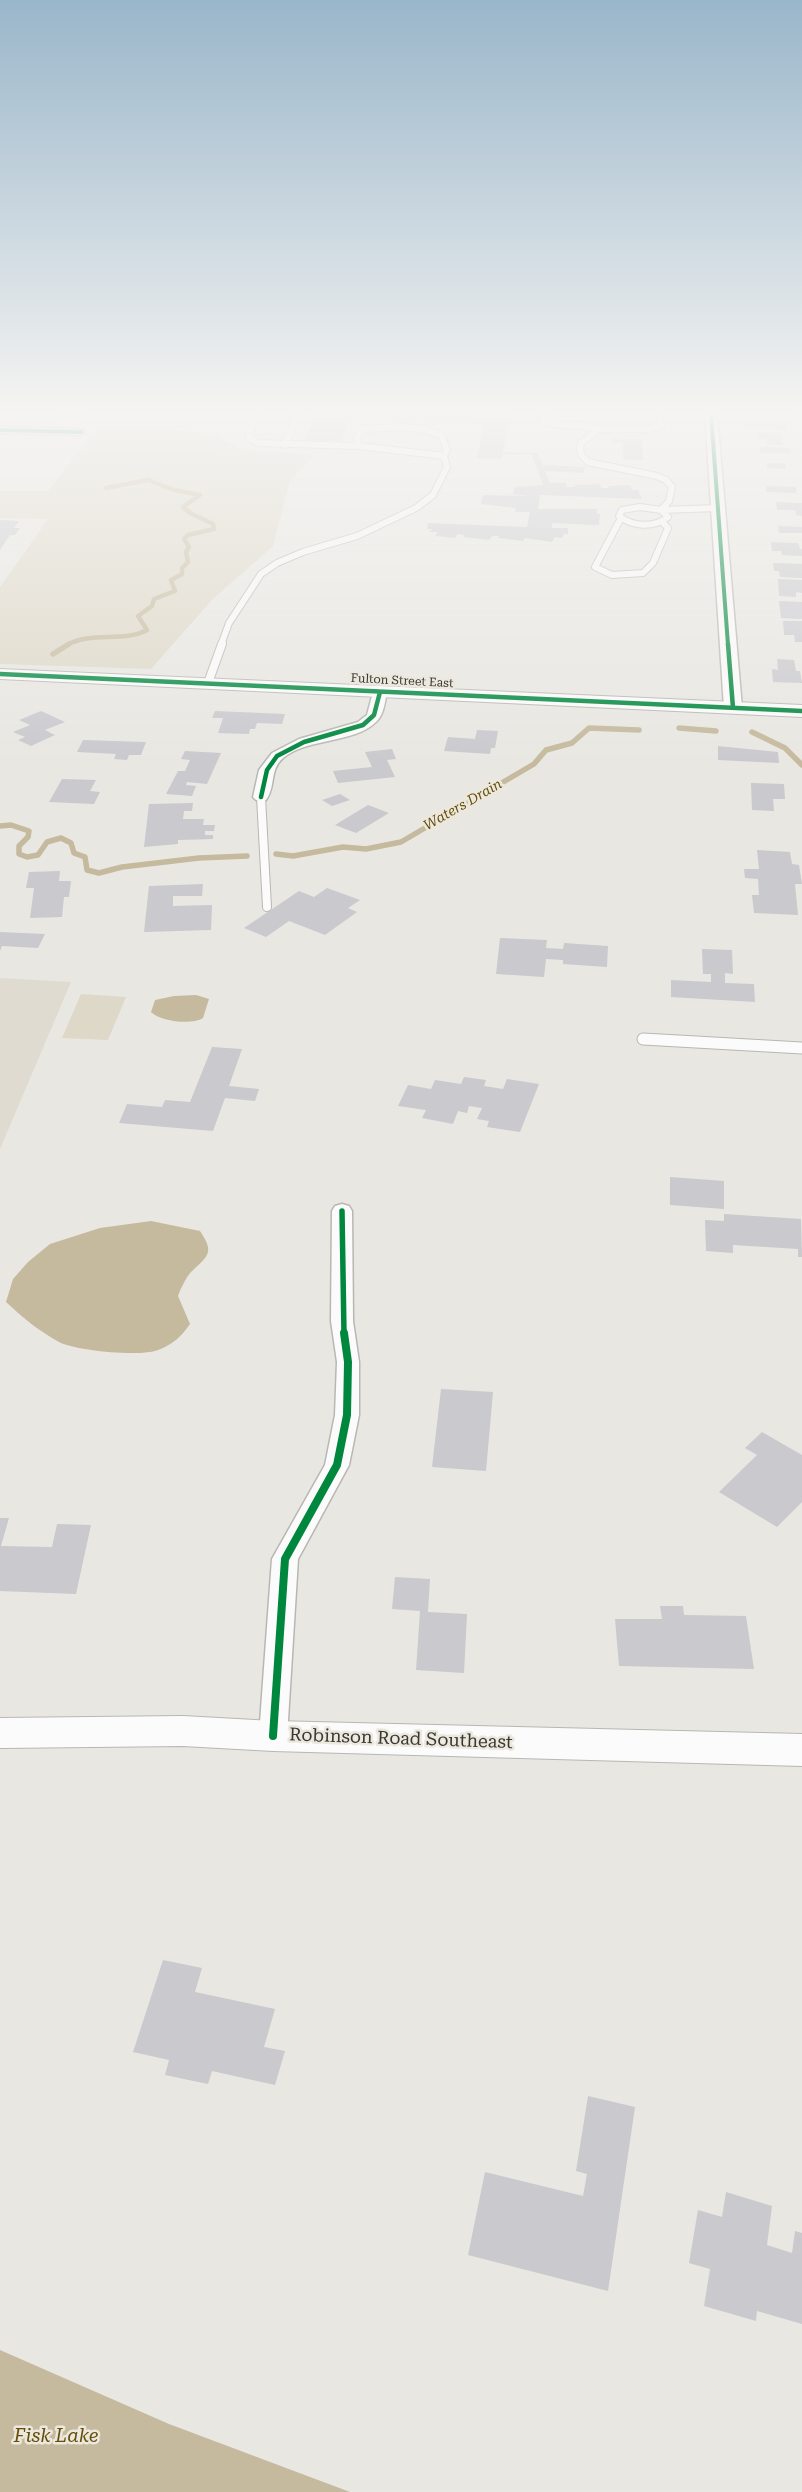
<!DOCTYPE html>
<style>
body{margin:0}
canvas{display:block;background:#e8e7e2}
</style>
<canvas width="802" height="2492"></canvas>
<script>
const context = document.querySelector('canvas').getContext('2d');
context.lineJoin = 'round';
function fillPath(path, color) { context.fillStyle = color; context.fill(path, 'evenodd'); }
function stroke(path, color, width, dash) { context.strokeStyle = color; context.lineWidth = width; context.lineCap = dash ? 'butt' : 'round'; context.setLineDash(dash || []); context.stroke(path); }
function drawText(font, color, halo, rows, align = 'center') {
  context.font = font + ' "Roboto Serif",serif'; context.lineWidth = 5; context.setLineDash([]); context.textBaseline = 'middle'; context.strokeStyle = halo; context.fillStyle = color; for (const [text, x, y, turn = 0] of rows) {
    context.save(); context.translate(x, y); context.rotate((+turn || 0) * Math.PI / 180); context.textAlign = isNaN(turn) ? turn : align; if (halo) context.strokeText(text, 0, 0); context.fillText(text, 0, 0); context.restore();
  }
}
fillPath(new Path2D(`
 M0 978 71 982 0 1149Z`), '#dfdbd0');
fillPath(new Path2D(`
 M98 426 144 427 217 434C239 460 283 449 313 455L290 481 273 546 212 600 151 669 0 664V587L48 519 0 518V491H48Z
 M81 994 126 997 108 1040 62 1038Z`), '#ded8c8');
fillPath(new Path2D(`
 M196 995 209 999 203 1018C192 1025 161 1022 151 1012L155 1000 174 996Z
 M151 1221 200 1231C215 1253 208 1256 191 1272 185 1279 181 1288 178 1296L190 1324C182 1336 172 1345 158 1350 140 1357 76 1351 59 1342 39 1331 23 1318 6 1302L13 1279 28 1262 50 1244 100 1228Z
 M0 2350 169 2424 350 2492H0Z`), '#c6ba9e');
stroke(new Path2D(`
 M67 645C91 631 123 643 147 630L138 616 152 606 154 599 175 591 171 580 182 574V568L188 562 186 552 189 547 184 539 188 535 214 529 213 524 190 513 183 507 200 495 174 490 148 480 106 488`), '#c6ba9e', 4.5);
stroke(new Path2D(`
 M53 654 69 644
 M679 728 716 731
 M752 732 785 748 802 765
 M0 826 11 825 29 831 28 837 19 846V854L27 857 38 855 47 842 61 838 71 843 74 853 85 857 87 870 99 873 122 867 199 858 247 856
 M276 854 293 856 343 847 366 849 401 842 534 764 546 750 572 743 589 728 639 730`), '#c6ba9e', 5.5);
fillPath(new Path2D(`
 M60 414H85L77 420 56 419Z
 M317 414H511L503 452 537 453 543 465 586 467 582 473 545 471 550 483H566L567 487H575L574 485 599 484 602 488H609L608 486 630 485 632 490H638L642 499 540 495 538 509H597V514H600L599 525 552 523V528H568V534H564L562 538 555 537 552 542 525 538 523 541 498 538 499 536H492L489 540 463 537 465 535 458 534 455 538 435 536 438 532H429L432 529H427L428 523 527 527 530 512H515L516 508 481 504 483 495 528 496 513 494 514 487 543 485 532 455 502 454 501 459 477 458 484 425H474L475 422 413 420 411 426 396 425 398 419 351 418 341 442 305 440Z
 M744 423 785 424 787 430 745 427Z
 M756 432 780 433 783 445H767L766 439H758Z
 M613 438 642 439 643 460 623 459V443H613Z
 M760 447 790 448 792 453H761Z
 M767 463H785L786 469 767 468Z
 M766 486 796 487 797 493 766 492Z
 M776 502 802 503V516L796 515 795 510H777Z
 M0 520 19 521 14 528H20L15 535H10L0 550Z
 M778 526 802 527V533H779Z
 M771 542 798 543 800 549H802V556L782 555 781 551H772Z
 M773 563 802 564V578L780 577 779 571H774Z
 M778 579 802 580V593L796 592V597L779 596Z
 M779 601 802 602V619L781 618Z
 M783 621H802V642H795L794 635H784Z
 M777 659 794 660 796 671H800L802 683 773 682 772 669 778 670Z
 M41 711 65 722 45 730 55 735 31 746 18 740 25 737 13 732 30 725 19 720Z
 M215 711 285 714 282 724 257 723 255 729H250L249 734 218 733 223 718H212Z
 M477 730 498 731 495 748H491L490 754 444 751 448 737 475 739Z
 M83 740 146 742 141 755H129L127 760 114 759 116 754 77 752Z
 M718 746 778 752 779 763 718 760Z
 M392 749 396 759 387 760 395 777 338 783 333 771 372 767 365 752Z
 M185 751 221 753 207 784 187 782 186 785 196 786 192 796 166 794 178 771H185L190 760 181 759Z
 M62 779 96 780 90 791 100 792 94 804 49 802Z
 M751 783 784 784 785 799H773L774 811 752 810Z
 M340 794 350 800 332 806 322 800Z
 M193 803 192 811H184L183 819H204L203 825H215L214 831H205V835H213V839L178 840V844L144 847 149 804Z
 M368 805 389 813 356 833 335 825Z
 M757 850 790 852 792 864 799 865 802 884H795L798 915 754 913 752 895H759L758 879 745 878 744 869H759Z
 M60 871 59 881H71L69 897H64L62 917 30 918 34 888H26L29 872Z
 M203 884 202 896H173V906L212 905 211 930 144 932 149 886Z
 M327 888 360 900 348 908 357 912 325 935 289 921 266 937 244 928 299 891 314 897Z
 M0 932 45 934 38 948 2 946 0 951Z
 M500 938 547 940 546 948 563 949 564 943 608 946 607 967 563 964V960L546 959 544 977 496 974Z
 M702 949 732 950 733 974 725 973V983L754 984 755 1002 671 997V980L711 982V974H703Z
 M212 1047 242 1049 229 1086 259 1089 255 1101 225 1098 213 1131 119 1123 127 1104 162 1107 165 1100 190 1102Z
 M464 1077 486 1080 484 1086 503 1089 507 1079 539 1084 520 1132 487 1127 489 1121 477 1119 482 1108 469 1106 467 1113 458 1111 453 1124 422 1118 426 1110 398 1106 408 1085 431 1089 435 1080 461 1084Z
 M670 1177 724 1181V1209L670 1205Z
 M724 1214 801 1219 802 1257H798V1249L733 1245V1253L706 1251 705 1220 724 1221Z
 M441 1389 493 1392 486 1471 432 1467Z
 M762 1432 802 1455V1502L777 1527 719 1492 757 1455 745 1448Z
 M0 1518H9L1 1546 52 1547 57 1524 91 1525 76 1594 0 1591Z
 M395 1577 430 1579 428 1612 467 1614 464 1673 416 1670 420 1611 392 1609Z
 M660 1606H683L684 1615 746 1616 754 1669 619 1666 615 1619H662Z
 M163 1960 202 1968 195 1992 275 2009 264 2047 285 2051 275 2085 212 2071 208 2084 165 2075 169 2060 133 2052Z
 M588 2096 635 2107 608 2291 468 2255 485 2172 583 2196 587 2174 576 2171Z
 M726 2192 772 2206 767 2245 792 2253 795 2231 802 2233V2324L757 2311 756 2321 704 2306 710 2269 689 2263 698 2210 722 2217Z`), '#cac9ce');
const serviceFar2 = new Path2D(`
 M260 414 249 431 250 439 258 443 359 446
 M544 414 543 421C560 428 579 423 597 429L580 445 581 455 588 462 657 476 666 480 672 487 669 501 661 510
 M403 427 423 429 441 435 447 450 444 456 359 446 357 437 363 429Z
 M597 429H649L661 425 660 414
 M285 445 298 414
 M640 507 661 510 668 517C654 528 633 527 619 516L622 510Z
 M661 510 719 508
 M621 518 595 567 612 575 643 573 653 563 668 528 662 522
 M221 645 229 623 261 574 277 563 303 552 357 536 416 508 433 495 447 467 444 456`);
const serviceFar1 = new Path2D(`
 M208 683 222 644
 M261 797 267 907`);
const service = new Path2D(`
 M643 1039 802 1048`);
const minor = new Path2D(`
 M795 414H802V417L796 416Z
 M0 427 82 429 87 432 82 435 0 433Z
 M380 688 387 692C385 701 384 714 377 721 355 744 309 737 283 758 269 770 276 787 266 800H256L253 797 259 770 272 753 299 739 358 722 367 715 373 692Z
 M342 1204 349 1206 352 1211 353 1321 359 1362V1415L349 1465 298 1559 287 1736 283 1744 273 1748 263 1744 259 1736 272 1559 325 1465 335 1415 337 1362 331 1321 332 1211 335 1206Z`);
const tertiary = new Path2D(`
 M705 414H717L742 708 739 712H727L724 708Z`);
const secondary = new Path2D(`
 M183 1716 273 1721 802 1734V1766L273 1751 183 1746 0 1748V1718Z`);
const primary = new Path2D(`
 M0 669 802 705V717L0 679Z`);
stroke(serviceFar2, '#b8b7b3', 8);
stroke(serviceFar1, '#b8b7b3', 10);
stroke(service, '#b8b7b3', 13);
stroke(minor, '#b8b7b3', 3);
stroke(tertiary, '#b8b7b3', 3);
stroke(secondary, '#b8b7b3', 2);
stroke(primary, '#b8b7b3', 2);
stroke(new Path2D(`
 M100 428 157 430 203 423 233 429
 M235 445 229 443 218 445 217 450 235 453 239 449`), '#c8c8c5', 2, [2, 2]);
stroke(serviceFar2, '#fcfbfb', 6);
stroke(serviceFar1, '#fcfbfb', 8);
stroke(service, '#fcfbfb', 11);
fillPath(minor, '#fcfbfb');
fillPath(tertiary, '#fcfbfb');
fillPath(secondary, '#fcfbfb');
fillPath(primary, '#fcfbfb');
stroke(new Path2D(`
 M711 414 728 645
 M0 430 82 432`), '#00873e', 4);
stroke(new Path2D(`
 M728 644 733 708
 M0 674 802 711
 M261 797 267 770 277 756 304 742 363 725 374 715 380 692`), '#00873e', 4.5);
stroke(new Path2D(`
 M342 1211 344 1334`), '#00873e', 5.5);
stroke(new Path2D(`
 M273 1736 285 1559 337 1465 347 1415 348 1362 344 1333`), '#00873e', 8);
const sky = context.createLinearGradient(0, 0, 0, 763);
sky.addColorStop(0, '#9ab6ca');
sky.addColorStop(0.54, '#f5f4f2');
sky.addColorStop(1, '#f5f4f200');
context.fillStyle = sky;
context.fillRect(0, 0, 802, 763);
drawText('12px', '#383733', '#ece8de', [
 ["Fulton Street East",402,681,3]
]);
drawText('italic 14px', '#664e0b', '#ece8de', [
 ["Waters Drain",463,805,-30]
]);
drawText('18px', '#383733', '#ece8de', [
 ["Robinson Road Southeast",401,1739,2]
]);
drawText('italic 19px', '#664e0b', '#ece8de', [
 ["Fisk Lake",56,2436]
]);
</script>
